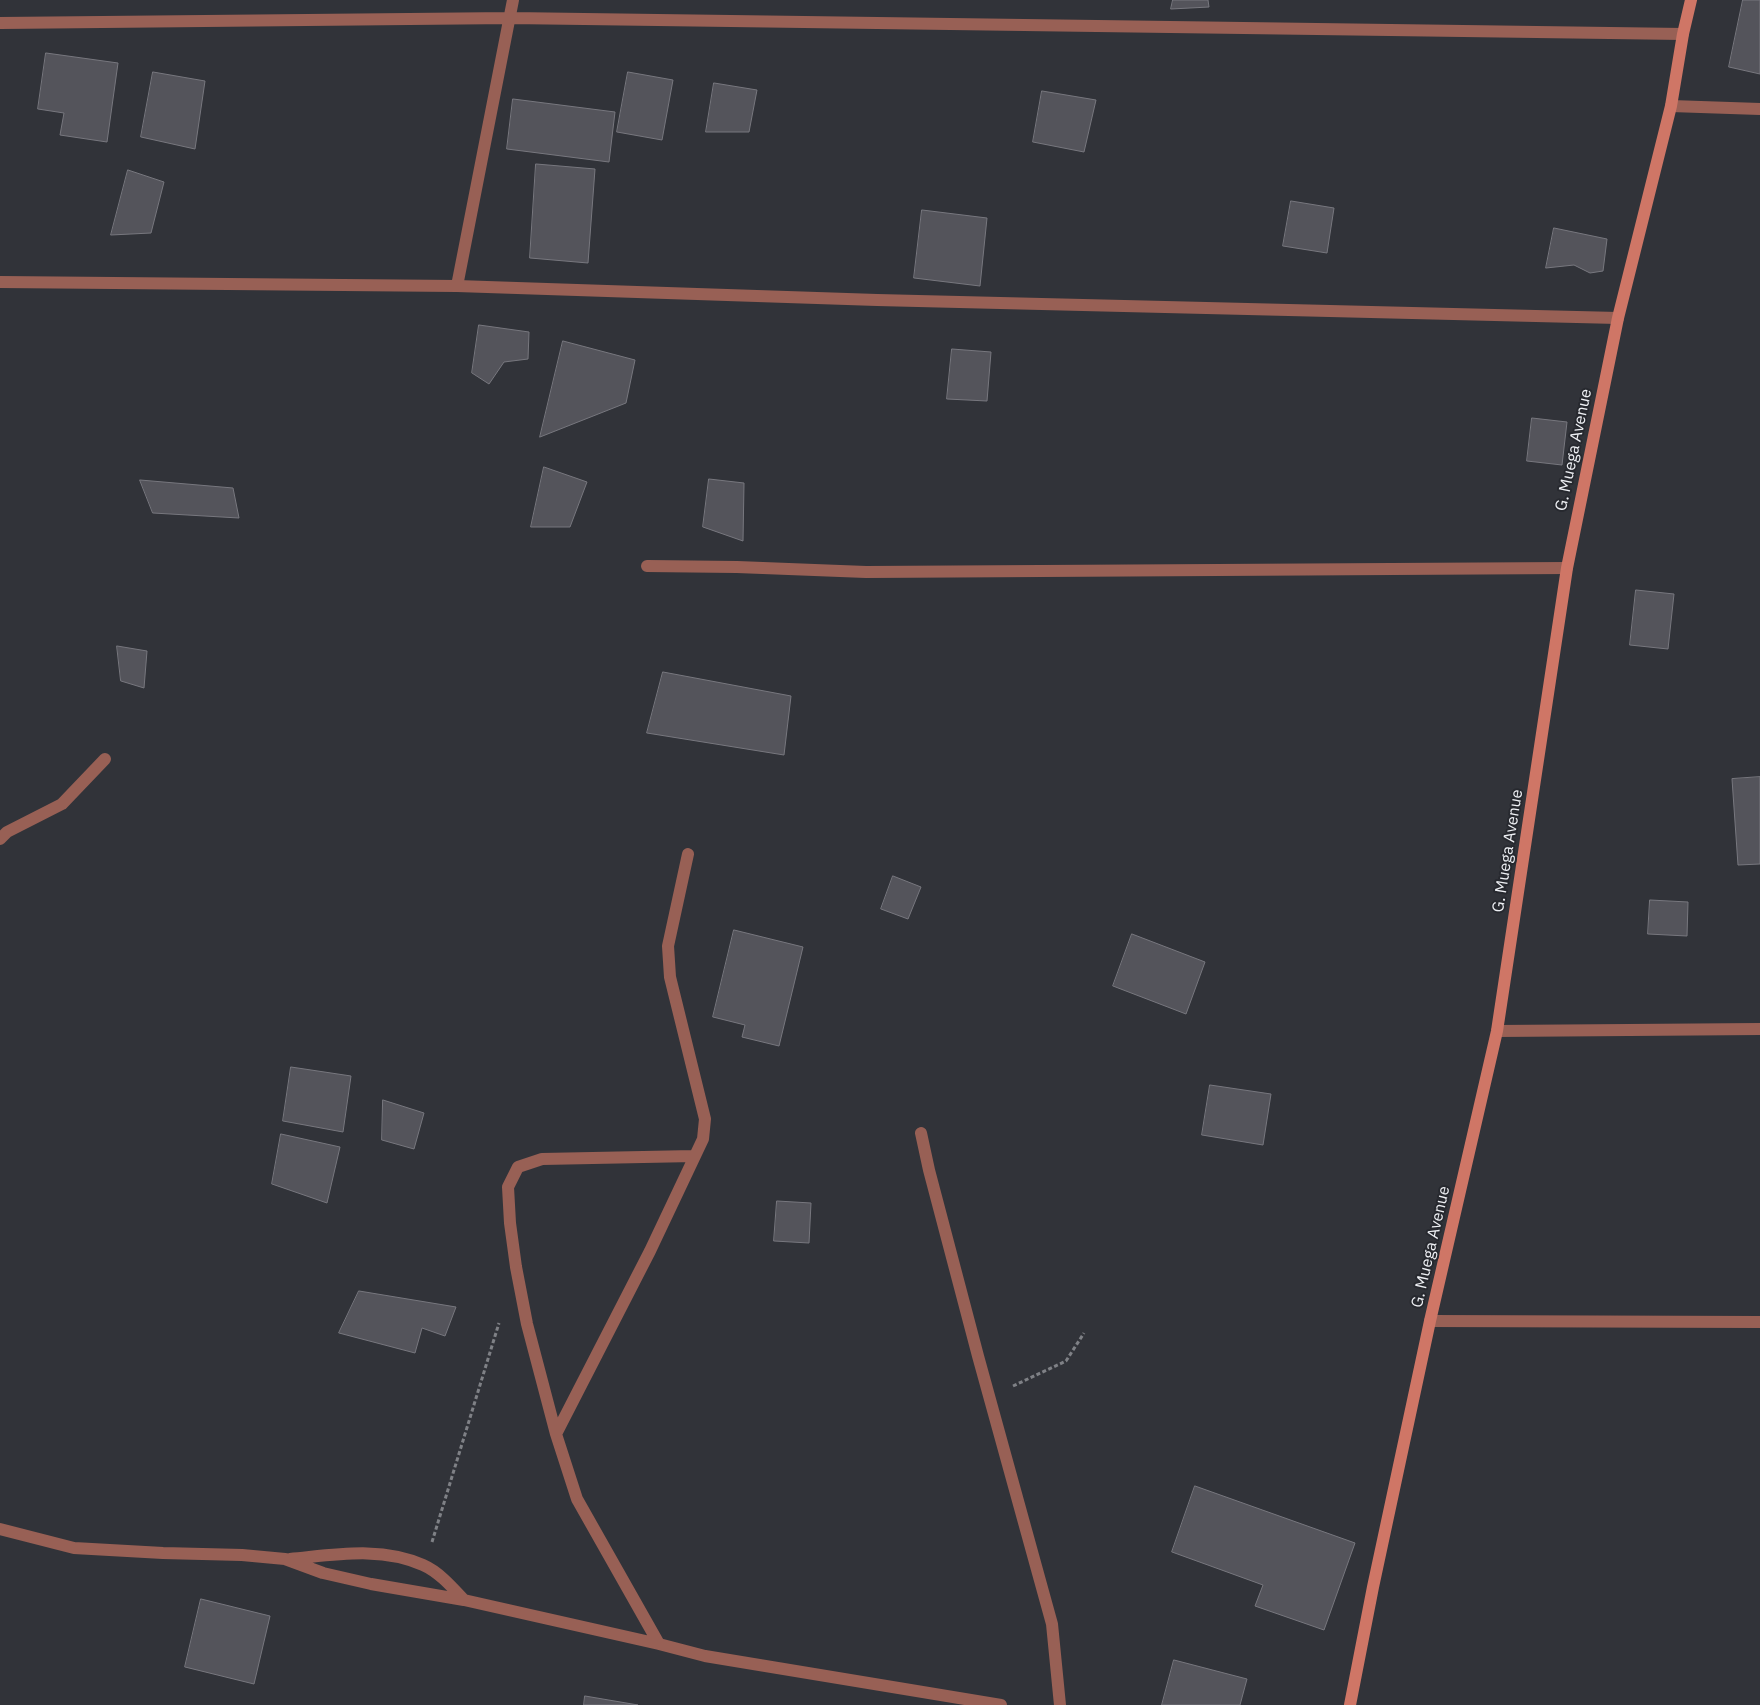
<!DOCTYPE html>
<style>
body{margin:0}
canvas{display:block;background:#313339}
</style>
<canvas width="1760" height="1705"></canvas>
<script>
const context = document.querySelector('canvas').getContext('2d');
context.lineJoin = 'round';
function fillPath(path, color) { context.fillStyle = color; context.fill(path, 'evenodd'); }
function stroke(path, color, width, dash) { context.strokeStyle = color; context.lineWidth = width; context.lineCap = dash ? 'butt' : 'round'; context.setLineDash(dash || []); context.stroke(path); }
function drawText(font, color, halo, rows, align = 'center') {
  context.font = font + ' "IBM Plex Sans",sans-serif'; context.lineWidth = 4; context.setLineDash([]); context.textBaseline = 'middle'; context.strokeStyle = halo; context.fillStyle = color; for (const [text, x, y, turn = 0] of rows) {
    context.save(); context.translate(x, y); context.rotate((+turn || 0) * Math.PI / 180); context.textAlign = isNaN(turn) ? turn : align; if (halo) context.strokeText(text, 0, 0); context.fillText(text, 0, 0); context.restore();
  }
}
const building = new Path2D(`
 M1173 0H1208L1209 7 1171 9Z
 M1743 0H1760V74L1729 67Z
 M46 53 118 63 107 142 60 135 64 113 38 109Z
 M153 72 205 81 195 149 141 137Z
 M628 72 673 80 662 140 617 132Z
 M714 83 757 90 749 132H706Z
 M1042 91 1096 100 1084 152 1033 142Z
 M513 99 615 112 609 162 507 149Z
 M536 164 595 169 588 263 530 258Z
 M128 170 164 182 151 233 111 235Z
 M1291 201 1334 208 1327 253 1283 246Z
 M922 210 987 218 980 286 914 278Z
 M1554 228 1607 239 1603 271 1590 273 1574 265 1546 268Z
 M479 325 529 332 528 359 504 362 489 384 472 373Z
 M563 341 635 360 626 403 540 437Z
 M952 349 991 352 987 401 947 399Z
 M1532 418 1567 422 1562 465 1527 461Z
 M544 467 587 482 570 527H531Z
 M709 479 744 483 743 541 703 527Z
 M140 480 233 488 239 518 153 513Z
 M1636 590 1674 594 1668 649 1630 645Z
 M117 646 147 651 144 688 121 681Z
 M663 672 791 696 784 755 647 733Z
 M1760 777V864L1738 865 1732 779Z
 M893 876 921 887 908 919 881 909Z
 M1650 900 1688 902 1687 936 1648 934Z
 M734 930 803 947 779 1046 742 1037 745 1025 713 1017Z
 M1132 934 1205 962 1186 1014 1113 986Z
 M291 1067 351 1076 343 1132 283 1121Z
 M1210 1085 1271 1094 1263 1145 1202 1135Z
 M383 1100 424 1113 414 1149 382 1140Z
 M281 1134 340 1147 327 1203 272 1184Z
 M777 1201 811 1203 809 1243 774 1241Z
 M359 1291 456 1307 445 1336 422 1328 415 1353 339 1333Z
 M1195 1486 1355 1543 1324 1630 1255 1606 1263 1585 1172 1552Z
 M201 1599 270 1616 254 1684 185 1667Z
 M1174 1660 1247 1679 1240 1705H1162Z
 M585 1696 638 1705H584Z`);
fillPath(building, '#54545b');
stroke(building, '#77777e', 1);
stroke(new Path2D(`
 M1013 1386 1066 1361 1084 1333
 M432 1542 499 1323`), '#7f8186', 3, [4, 2.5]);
stroke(new Path2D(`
 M0 23 511 18 1683 34
 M1671 106 1760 109
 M0 282 457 286 877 300 1618 318
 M457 286 513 0
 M647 566 737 567 866 572 1567 568
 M0 839 7 832 62 804 105 759
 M1497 1031 1760 1029
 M921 1133 929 1170 978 1356 1052 1624 1060 1705
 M1430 1321 1760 1322
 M556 1434 650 1251 703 1139 705 1119 670 977 668 946 688 854
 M0 1529 74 1548 163 1553 242 1555 285 1559 323 1573 371 1584 464 1600 659 1644 705 1656 1001 1705
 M290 1559C334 1555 381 1546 423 1565 439 1572 452 1587 464 1600
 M659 1644 577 1499 556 1434 527 1324 516 1267 510 1223 508 1187 518 1167 542 1159 694 1156`), '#986055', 12);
stroke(new Path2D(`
 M1350 1705 1373 1587 1430 1321 1497 1031 1567 568 1618 318 1671 106 1683 34 1691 0`), '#cf7666', 12);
drawText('16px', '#eef0f4', '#27292f', [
 ["G. Muega Avenue",1574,450,-78],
 ["G. Muega Avenue",1508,851,-81],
 ["G. Muega Avenue",1431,1247,-77]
]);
</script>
